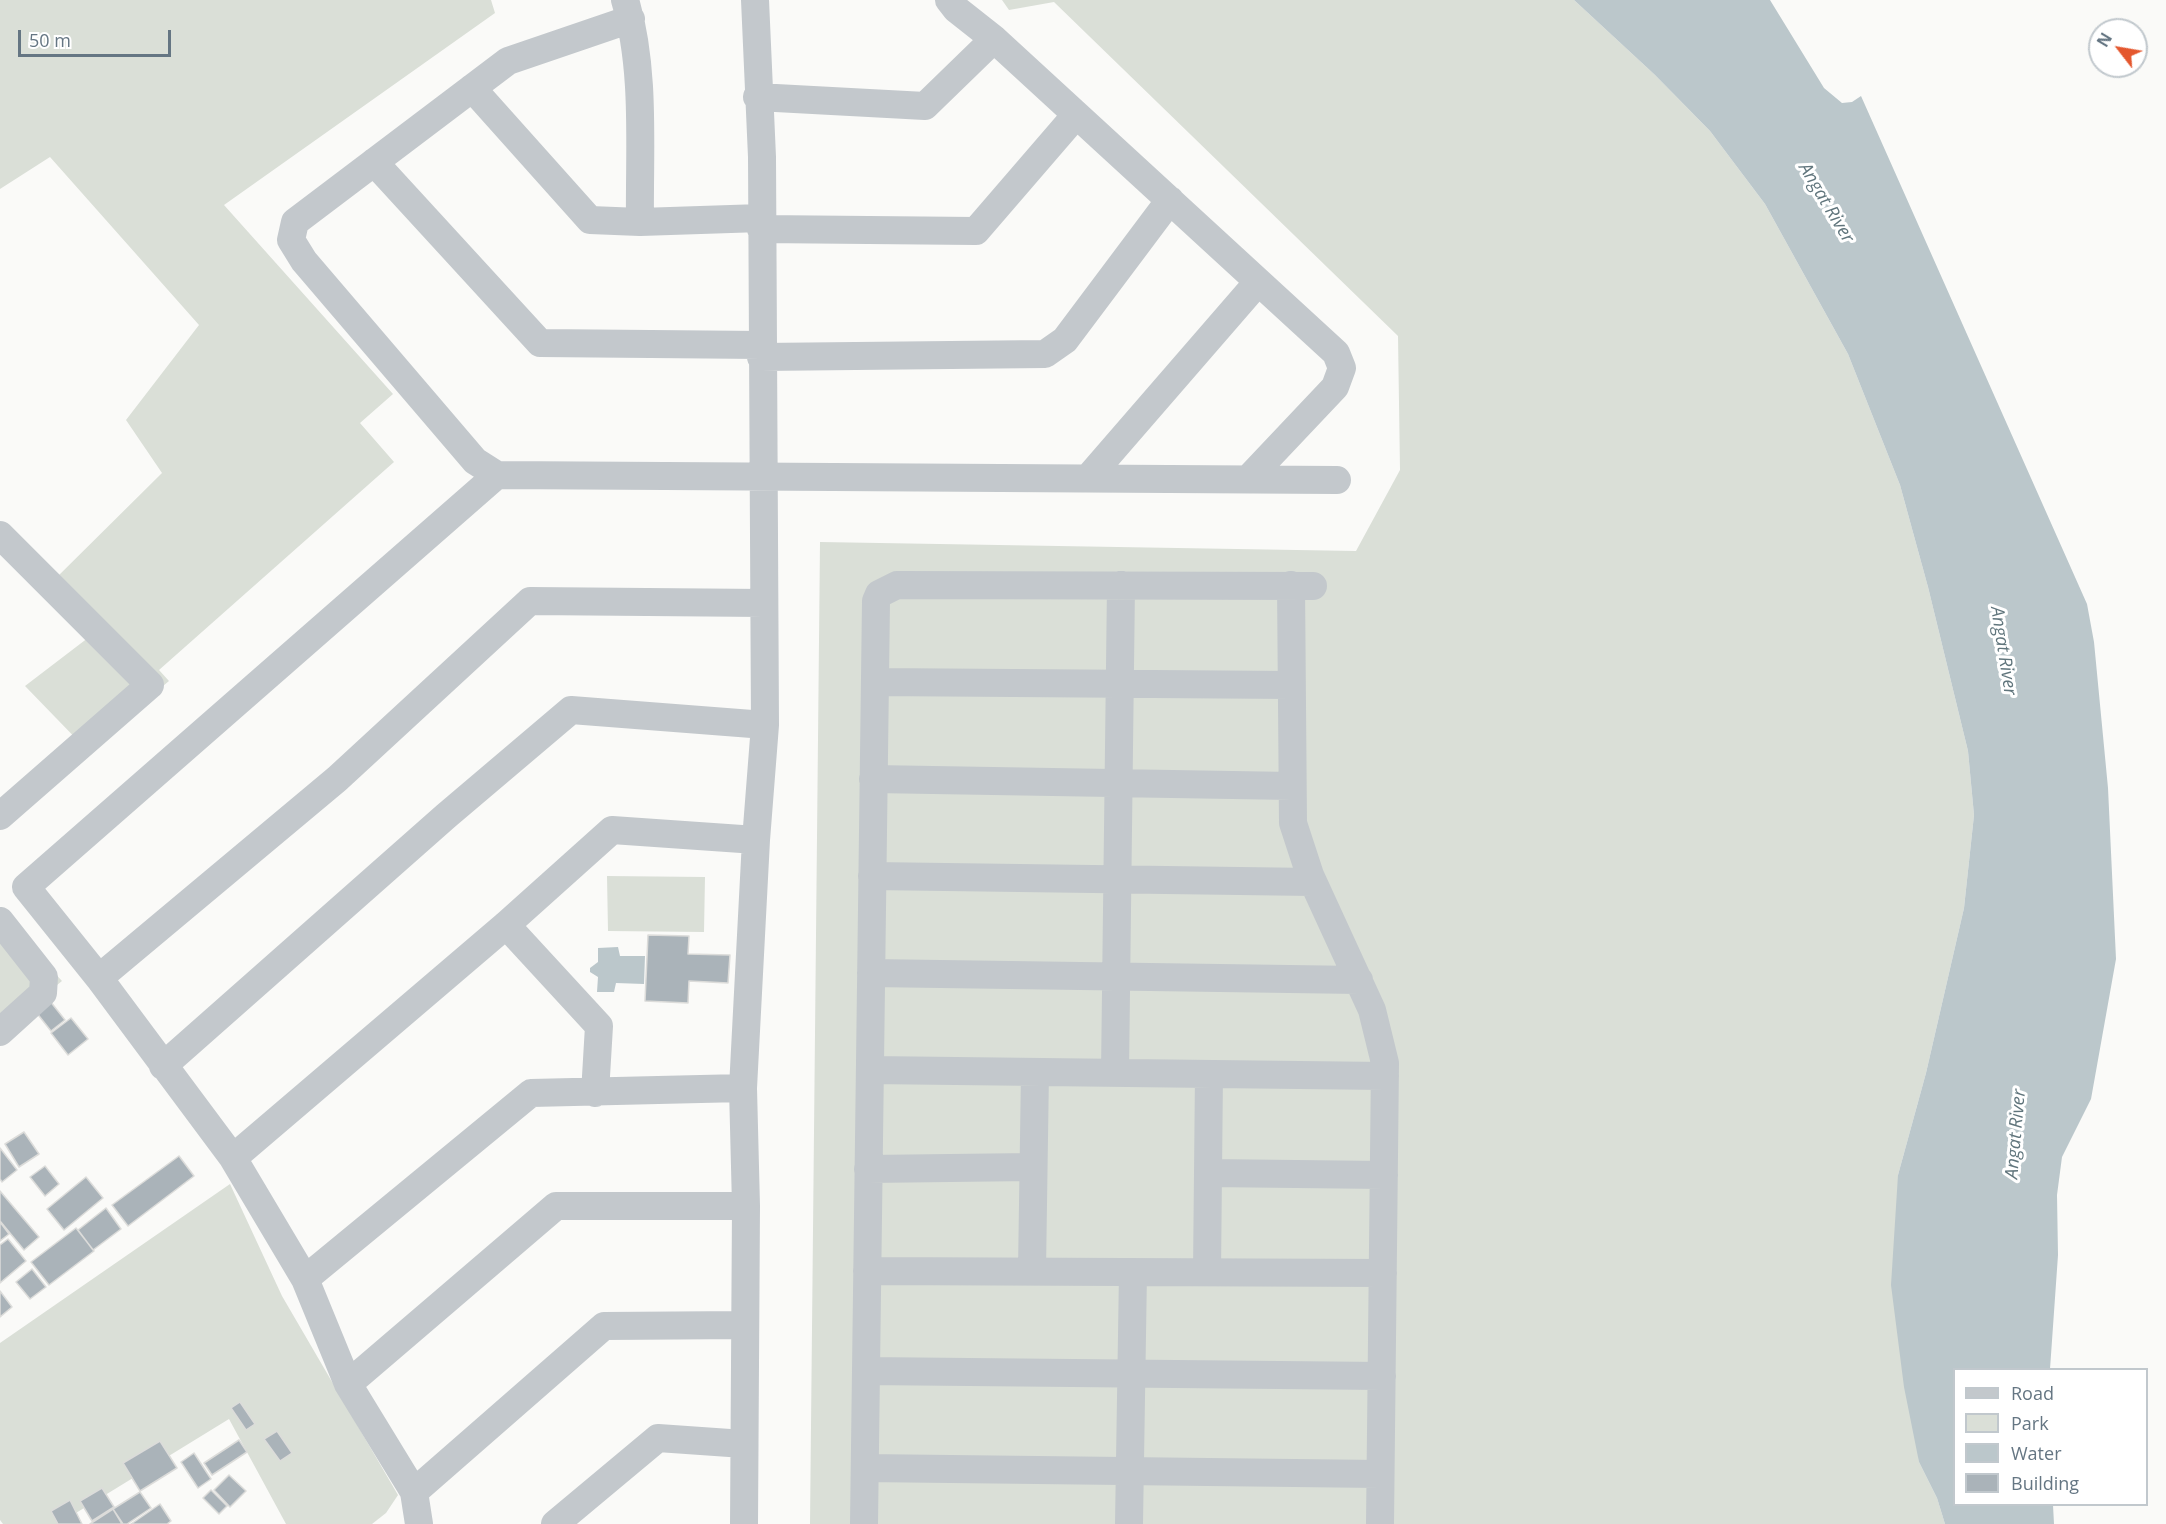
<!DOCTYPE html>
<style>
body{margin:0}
#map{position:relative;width:2166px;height:1524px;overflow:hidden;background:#fafaf8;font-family:"Open Sans",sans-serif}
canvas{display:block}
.legend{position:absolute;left:1953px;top:1368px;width:195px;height:138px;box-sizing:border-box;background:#fff;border:2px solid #c1c8cd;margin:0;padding:8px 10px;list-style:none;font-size:18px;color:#657683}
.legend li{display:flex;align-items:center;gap:12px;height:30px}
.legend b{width:30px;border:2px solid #c1c8cd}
.north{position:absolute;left:2088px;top:18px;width:60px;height:60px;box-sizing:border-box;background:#fff;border:2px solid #c1c8cd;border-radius:50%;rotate:301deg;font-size:16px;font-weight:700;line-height:24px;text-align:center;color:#657683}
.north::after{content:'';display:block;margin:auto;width:21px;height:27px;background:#e4572e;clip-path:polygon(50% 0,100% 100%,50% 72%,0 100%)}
.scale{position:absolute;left:18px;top:30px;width:153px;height:27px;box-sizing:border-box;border:3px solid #657683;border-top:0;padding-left:8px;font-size:18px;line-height:21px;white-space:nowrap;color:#657683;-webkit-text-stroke:4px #fff;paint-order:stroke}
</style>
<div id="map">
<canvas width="2166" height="1524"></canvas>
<ul class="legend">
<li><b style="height:8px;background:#c3c8cc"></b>Road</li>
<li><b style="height:16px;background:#dadfd7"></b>Park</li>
<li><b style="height:16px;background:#bbc7cb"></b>Water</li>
<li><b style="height:16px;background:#aab3b9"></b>Building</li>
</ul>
<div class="north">N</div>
<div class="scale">50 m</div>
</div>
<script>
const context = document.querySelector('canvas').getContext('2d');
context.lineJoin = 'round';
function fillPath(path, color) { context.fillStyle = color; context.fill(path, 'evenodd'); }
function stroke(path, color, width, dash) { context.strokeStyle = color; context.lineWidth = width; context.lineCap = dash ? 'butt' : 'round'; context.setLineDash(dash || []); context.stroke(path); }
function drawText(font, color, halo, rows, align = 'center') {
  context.font = font + ' "Open Sans",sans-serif'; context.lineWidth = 6; context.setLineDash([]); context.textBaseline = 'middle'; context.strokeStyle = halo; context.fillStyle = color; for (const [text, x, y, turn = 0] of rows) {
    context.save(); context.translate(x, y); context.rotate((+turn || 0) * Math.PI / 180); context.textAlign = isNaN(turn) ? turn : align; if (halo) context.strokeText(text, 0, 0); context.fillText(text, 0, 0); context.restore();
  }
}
fillPath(new Path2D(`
 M0 0H491L495 13 224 205 393 394 360 423 394 462 159 670 169 681 87 750 25 686 97 631 54 580 162 473 126 420 199 325 50 157 0 189Z
 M1002 0H1574L1655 75 1710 131 1765 204 1848 354 1900 485 1928 587 1968 751 1974 815 1964 908 1926 1073 1898 1175 1919 1462 1937 1498 1945 1524H810L820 542 1356 551 1400 470 1398 336 1054 2 1009 10Z
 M607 876 705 877 704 932 608 931Z
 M0 914 62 981 0 1031Z
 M230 1184 282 1296 398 1495 386 1513 372 1524H286L229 1419 58 1524H3L0 1520V1343Z`), '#dadfd7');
fillPath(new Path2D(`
 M1574 0H1770L1824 88 1842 103 1852 102 1861 96 2087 604 2094 642 2108 788 2116 959 2091 1099 2062 1157 2057 1195 2058 1255 2050 1369 1954 1370V1504L2053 1505 2054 1524H1945L1937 1498 1919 1462 1904 1387 1891 1285 1898 1175 1926 1073 1964 908 1974 815 1968 751 1928 587 1900 485 1848 354 1765 204 1710 131 1655 75Z
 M618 947 620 956H645L644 984 616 983 614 992H597L598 977 590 972V968L598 962V948Z`), '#bbc7cb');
const building = new Path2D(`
 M648 935 689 936 688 954 730 955 728 983 689 981 688 1003 645 1001Z
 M46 996 65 1020 51 1031 32 1007Z
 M71 1018 88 1039 68 1055 51 1033Z
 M24 1132 39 1154 19 1167 5 1144Z
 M0 1148 17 1170 2 1182 0 1179Z
 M179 1156 194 1176 128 1226 112 1205Z
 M45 1166 59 1184 45 1196 30 1177Z
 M86 1177 103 1198 64 1230 47 1209Z
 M0 1191 39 1237 24 1250 0 1221Z
 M106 1208 121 1229 93 1250 78 1230Z
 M0 1222 9 1234 0 1241Z
 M76 1228 94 1251 49 1285 31 1262Z
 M8 1239 26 1261 0 1283V1245Z
 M32 1269 46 1287 30 1299 16 1282Z
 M0 1291 12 1307 0 1317Z
 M240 1402 255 1424 246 1430 231 1408Z
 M277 1431 292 1453 280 1461 264 1439Z
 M239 1440 247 1452 212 1475 204 1463Z
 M160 1441 177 1468 140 1491 123 1463Z
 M194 1453 211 1479 198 1488 181 1462Z
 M229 1475 246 1491 230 1507 214 1490Z
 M102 1488 114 1507 92 1521 80 1501Z
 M211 1490 227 1506 219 1514 203 1498Z
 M140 1492 151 1508 127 1524H123L113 1509Z
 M70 1500 82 1524H58L51 1511Z
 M160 1504 171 1521 167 1524H131Z
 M113 1509 122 1524H90Z`);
fillPath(building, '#aab3b9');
stroke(building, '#dcdcda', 1.5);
stroke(new Path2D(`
 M625 0C646 70 639 150 640 222
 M949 0 956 9 994 39 1336 353 1342 368 1335 387 1248 479
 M631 19 508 61 295 222 291 240 304 261 475 461 497 475 1337 480
 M472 88 590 220 640 222 761 218
 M757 97 925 106 994 39
 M374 162 540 343 761 345
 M761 229 976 231 1076 115
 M761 357 1045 354 1065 340 1170 200
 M1089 477 1258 282
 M0 535 150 685 0 816
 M1291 585 1293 823 1310 875 1372 1010 1385 1063 1380 1524
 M875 682 1291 685
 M873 779 1292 786
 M872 876 1313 882
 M0 921 44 977 43 993 0 1032
 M506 925 599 1026 595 1093
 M871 973 1359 980
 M99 978 337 779 530 601 764 603
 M163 1066 446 816 571 710 765 725
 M870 1070 1385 1076
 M1115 1073 1121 585
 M233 1158 506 925 612 830 756 840
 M868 1169 1032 1167
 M1208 1173 1384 1175
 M1032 1270 1035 1072
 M867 1271 1383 1273
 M1207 1272 1209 1074
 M305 1279 531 1093 743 1088
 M866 1371 1382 1376
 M348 1384 556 1206H746
 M865 1468 1380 1474
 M414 1492 348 1384 305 1279 233 1158 99 978 26 887 497 475
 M419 1524 414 1492 604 1326 745 1325
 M555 1524 658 1438 744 1444
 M744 1524 746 1206 743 1088 756 840 765 725 762 157 755 0
 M864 1524 876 601 879 594 897 585 1313 586
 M1129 1524 1133 1272`), '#c3c8cc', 28);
drawText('italic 18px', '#60757c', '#fff', [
 ["Angat River",1826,203,59],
 ["Angat River",2003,651,81],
 ["Angat River",2016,1134,-85]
]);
</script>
